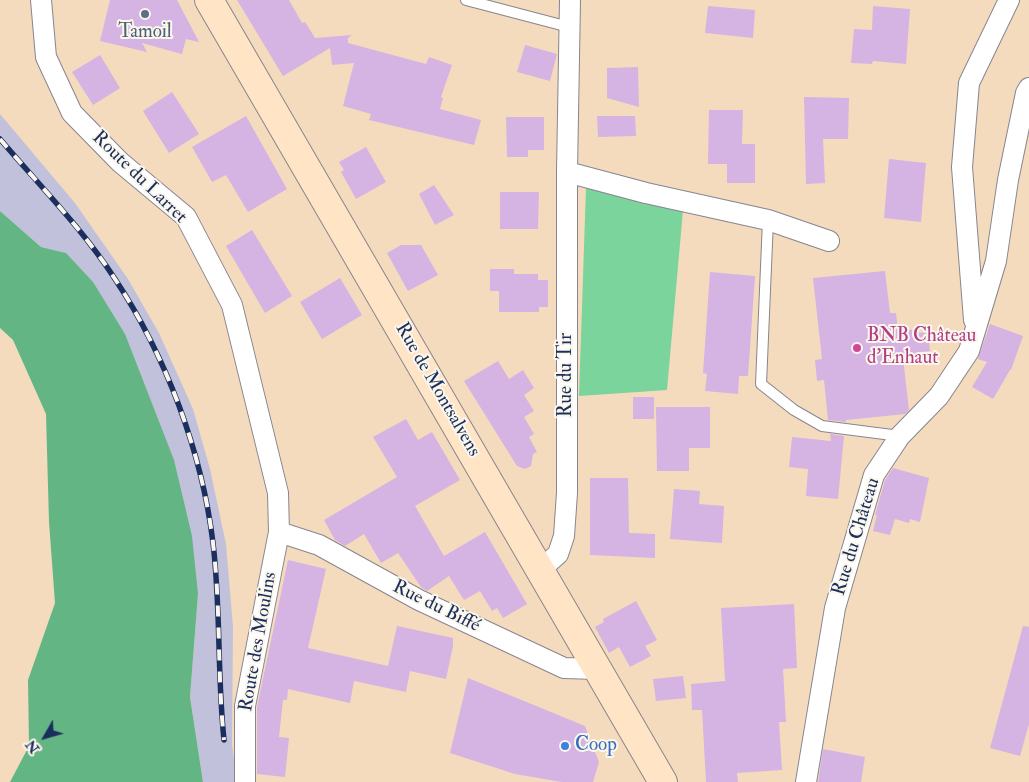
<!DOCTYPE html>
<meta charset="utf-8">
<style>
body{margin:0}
#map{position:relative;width:1029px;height:782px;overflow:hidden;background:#f4dbbe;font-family:"IM FELL Double Pica",serif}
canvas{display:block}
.north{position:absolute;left:20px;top:712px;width:50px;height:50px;-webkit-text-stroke:4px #fbf7ec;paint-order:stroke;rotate:232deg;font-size:14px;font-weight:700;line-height:20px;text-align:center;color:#1b2f5e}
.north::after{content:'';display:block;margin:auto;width:18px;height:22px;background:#1b2f5e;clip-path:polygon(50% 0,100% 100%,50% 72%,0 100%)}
</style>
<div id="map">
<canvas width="1029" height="782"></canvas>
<div class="north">N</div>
</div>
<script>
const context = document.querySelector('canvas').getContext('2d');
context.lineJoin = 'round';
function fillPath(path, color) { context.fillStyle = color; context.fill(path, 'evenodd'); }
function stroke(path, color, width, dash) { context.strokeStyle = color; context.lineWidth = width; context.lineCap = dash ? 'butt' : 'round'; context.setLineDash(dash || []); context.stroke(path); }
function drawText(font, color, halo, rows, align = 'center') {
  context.font = font + ' "IM FELL Double Pica",serif'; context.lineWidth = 4; context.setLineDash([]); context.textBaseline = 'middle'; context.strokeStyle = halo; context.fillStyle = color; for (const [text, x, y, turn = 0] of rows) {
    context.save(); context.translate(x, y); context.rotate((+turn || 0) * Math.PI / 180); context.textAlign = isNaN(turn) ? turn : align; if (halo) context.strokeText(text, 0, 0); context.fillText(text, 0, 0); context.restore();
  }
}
fillPath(new Path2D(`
 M0 114 75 203 128 279 159 333 193 409 210 469 226 544 233 627 232 744 237 782H203L190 697 198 594 66 253 41 247 0 211Z`), '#c2c1dc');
fillPath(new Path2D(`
 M586 188 683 210 667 390 579 396Z`), '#7ad49b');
fillPath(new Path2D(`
 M0 211 41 247 66 253 93 282 125 334 174 460 192 536 198 594 190 697 203 782H10L29 746 28 680 55 603 49 522 46 414 13 340 0 328Z`), '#63b683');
fillPath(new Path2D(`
 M110 0H177L199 42 186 39 182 54 142 43 147 52 100 41Z
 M237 0H289L302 23 305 22 315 38 352 35 348 38V43L426 64 429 57 452 65 441 97 443 98 440 109 481 120 474 145 369 120 371 114 343 106 354 63 332 65 330 48 283 76Z
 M708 6 755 10 753 38 705 33Z
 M873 6 910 9 906 64 873 61 872 64 851 63 854 29 872 30Z
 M525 45 557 54 550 81 517 72Z
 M100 55 120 88 93 105 72 72Z
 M638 67 639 107 607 98V68Z
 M172 92 199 134 169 153 143 111Z
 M804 97 849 98 848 139H823L825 183 806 184Z
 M709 110H743L742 144H755V183H727V164H708Z
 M246 116 287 189 248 212 226 175 212 182 192 147Z
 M597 116H635L636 136 598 137Z
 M506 117H544V150H528V157H507Z
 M366 147 386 182 356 199 341 172 344 170 339 162Z
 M889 159 926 163 921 222 884 218Z
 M434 185 454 215 435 225 419 194Z
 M500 192H539L538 229H500Z
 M252 230 292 296 265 313 226 246Z
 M401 245H421L438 275 408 291 387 253Z
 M490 269H514V274H538V280H548V307H539V312H499V291H490Z
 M885 271 890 313H896L898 331 918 329 919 333 928 332 930 351 920 352 921 356 903 358 909 410 905 414 846 420V422L828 420 824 380 817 381 815 360 822 359 813 278Z
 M710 272 755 276 748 376H739L738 394 705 391 707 374 703 373Z
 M340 278 362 315 322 339 300 302Z
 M990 324 1023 336 1011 370H1010L993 399 972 387 987 362 978 359Z
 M498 361 509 379 523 370 534 388 524 395 534 411 524 417 534 434 529 437 537 452 533 454 531 466 525 469 517 466 464 381Z
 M633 397H654V419H633Z
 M656 407H710V448H689V471H657Z
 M406 419 418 440 432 432 460 480 415 506 444 556 485 532 527 604 503 618 497 608 492 611 480 591 464 600 449 576 427 591 421 587 398 553 381 563 364 534 345 546 335 540 324 520 397 477 373 437Z
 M830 434 844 436 838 499 806 496 808 469 789 467 792 437 831 441Z
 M893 468 929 478 920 522 910 519 909 523 895 519 890 535 873 531 877 515H875L885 480Z
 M590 478H628L629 533 655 534V558L590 555Z
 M674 489 700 491 699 504 724 506 722 543 670 539Z
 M288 560 326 569 308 648 388 666 397 626 453 638V646L446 679 410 671 406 692 354 681 350 703 288 689 287 700H283L279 737 289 738 285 777 257 774V707Z
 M636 601 657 640 645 646 651 656 630 667 619 647 609 653 595 627 604 622 603 619Z
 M794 604 797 668 783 669 786 722H779L782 770 737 773 738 782H706L702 710H692L691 684 725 681 721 608Z
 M1023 626 1029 627V724L1020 756 990 748Z
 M683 676 686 698 656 701 653 679Z
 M468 678 585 726 599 762 593 782H562L515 774 450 753Z
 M823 749 865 757 861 782H818Z`), '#d5b3e3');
const service = new Path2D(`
 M466 0 569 27
 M768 220 761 384 794 410 822 426 900 436`);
const minor = new Path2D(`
 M41 0 46 57 72 113 120 162 186 217 232 305 278 493 279 532 245 706V782
 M567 172 646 193 768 220 829 241
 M974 320 962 167 969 83 1009 0
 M279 532 319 545 419 600 564 668 597 669
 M541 569 558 554 564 536 567 493V172L570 0
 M806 782 835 608 874 475 900 436 939 396 969 351 996 261 1008 180 1026 93 1029 88`);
const secondary = new Path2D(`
 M209 0 663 782`);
stroke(service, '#88858e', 12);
stroke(minor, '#88858e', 22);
stroke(secondary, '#88858e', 30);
stroke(service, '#fff', 10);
stroke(minor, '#fff', 20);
stroke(secondary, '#ffe4c6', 28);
const rail = new Path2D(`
 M0 139C39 185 82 228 115 279 166 356 202 452 213 543 221 609 217 674 224 740`);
stroke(rail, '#1b2f5e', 5.5);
stroke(rail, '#fbf7ec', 4, [11]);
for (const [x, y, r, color] of [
 [145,14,5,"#5c6f8a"],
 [857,348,5,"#d1479c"],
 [565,746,5,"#3f7fe0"]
]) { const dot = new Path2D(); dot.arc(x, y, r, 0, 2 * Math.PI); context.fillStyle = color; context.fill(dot); stroke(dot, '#fbf7ec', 2); }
drawText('19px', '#4e5e75', '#fbf7ec', [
 ["Tamoil",145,33]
]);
drawText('19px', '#1b2f5e', '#fbf7ec', [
 ["Route du Larret",139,178,44],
 ["Rue du Tir",567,375,-90],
 ["Rue de Montsalvens",437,390,60],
 ["Rue du Château",857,537,-73],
 ["Rue du Biffé",436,607,26],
 ["Route des Moulins",259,642,-80]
]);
drawText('19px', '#b23c85', '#fbf7ec', [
 ["BNB Château",867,337],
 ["d'Enhaut",867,359]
], 'left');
drawText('19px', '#366cbe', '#fbf7ec', [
 ["Coop",575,746]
], 'left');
</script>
